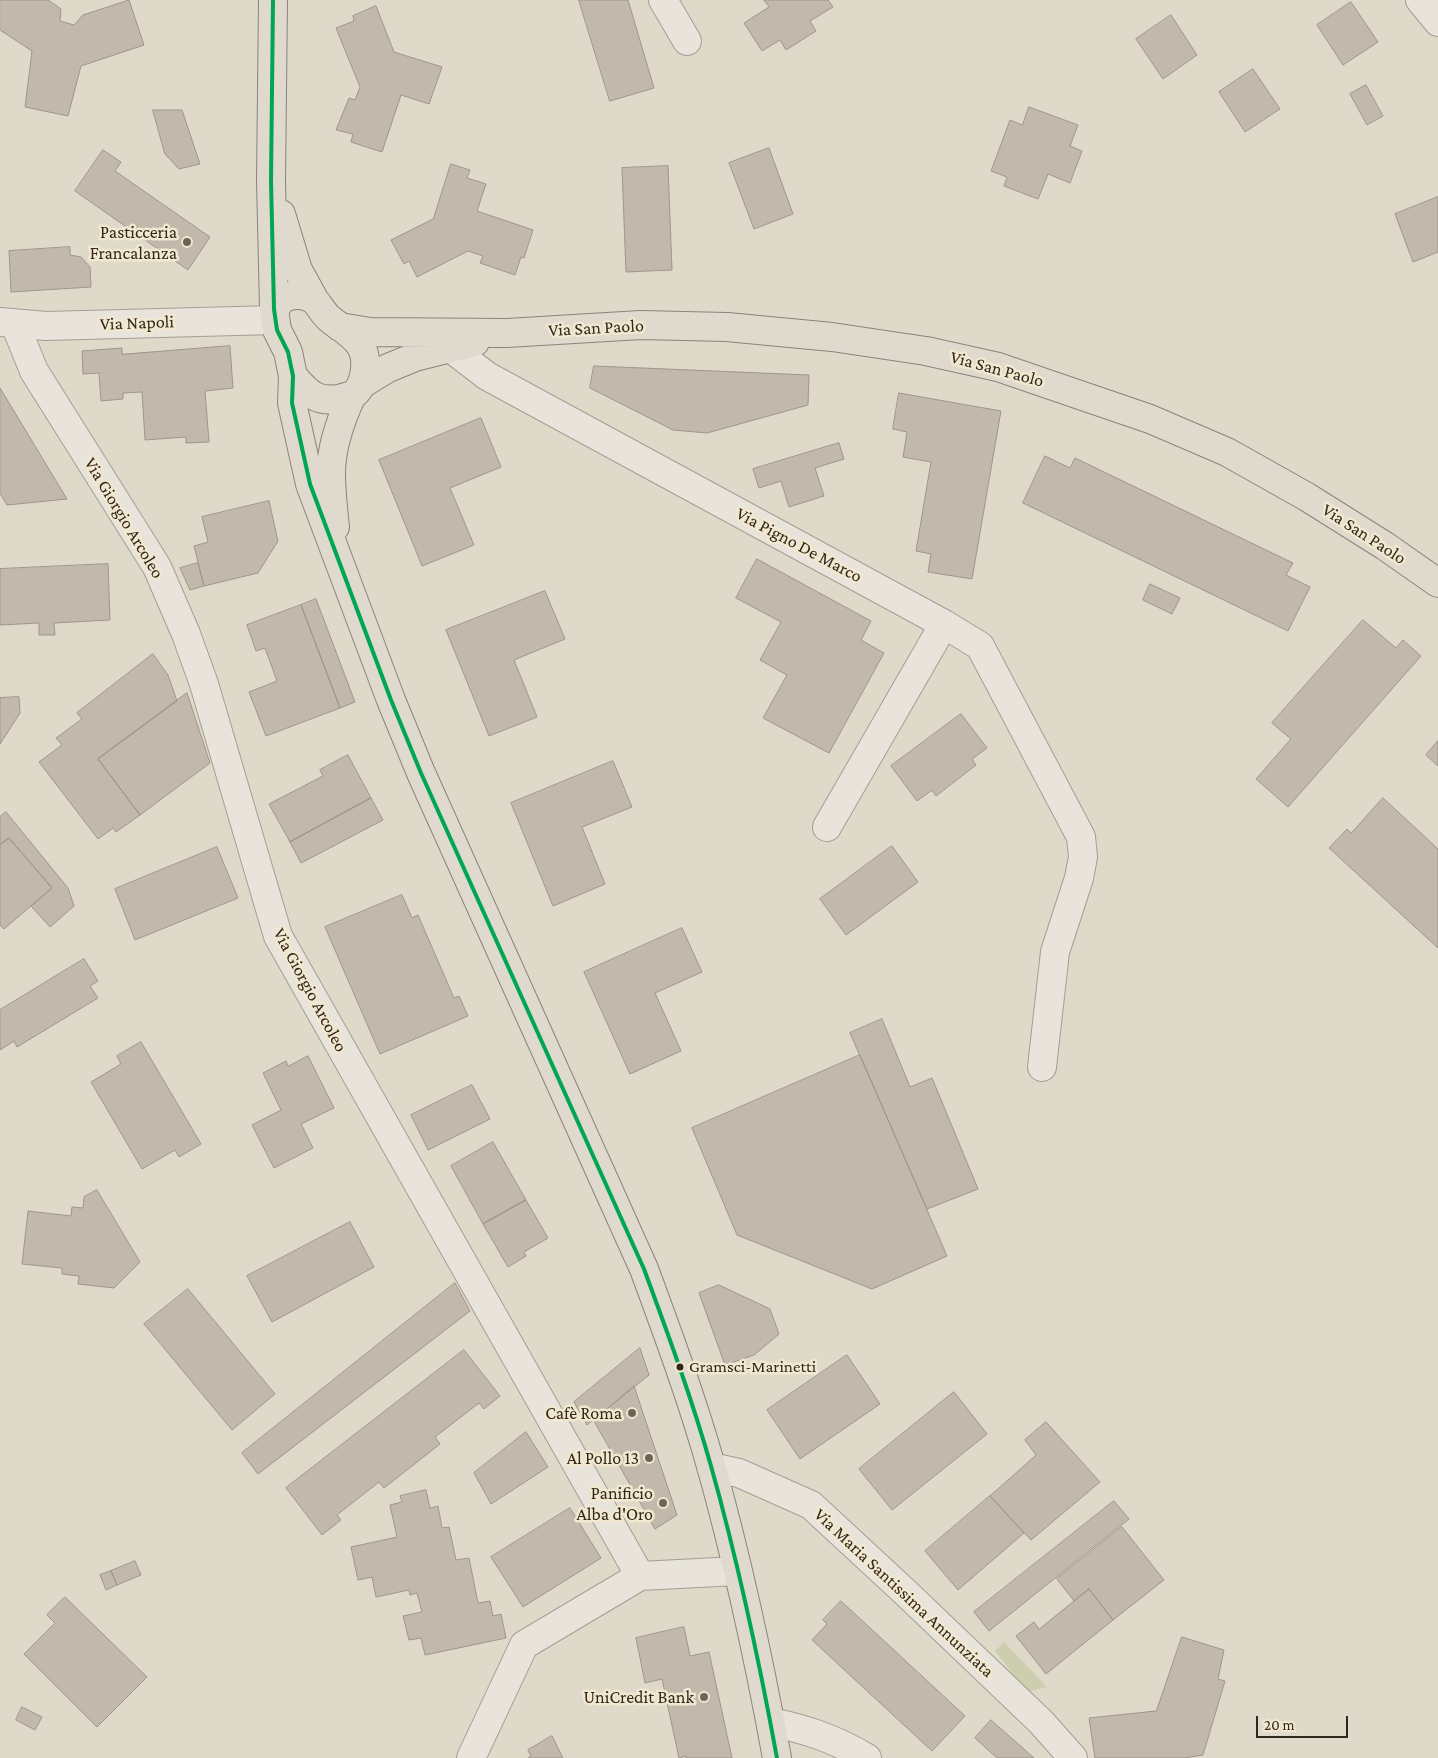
<!DOCTYPE html>
<meta charset="utf-8">
<style>
body{margin:0}
#map{position:relative;width:1438px;height:1758px;overflow:hidden;background:#dfd9ca;font-family:"Crimson Pro",serif}
canvas{display:block}
.scale{position:absolute;left:1256px;top:1716px;width:92px;height:22px;box-sizing:border-box;border:2px solid #31271d;border-top:0;padding-left:6px;font-size:15px;line-height:18px;white-space:nowrap;color:#31271d;-webkit-text-stroke:4px #f1e8cf;paint-order:stroke}
</style>
<div id="map">
<canvas width="1438" height="1758"></canvas>
<div class="scale">20 m</div>
</div>
<script>
const context = document.querySelector('canvas').getContext('2d');
context.lineJoin = 'round';
function fillPath(path, color) { context.fillStyle = color; context.fill(path, 'evenodd'); }
function stroke(path, color, width, dash) { context.strokeStyle = color; context.lineWidth = width; context.lineCap = dash ? 'butt' : 'round'; context.setLineDash(dash || []); context.stroke(path); }
function drawText(font, color, halo, rows, align = 'center') {
  context.font = font + ' "Crimson Pro",serif'; context.lineWidth = 5; context.setLineDash([]); context.textBaseline = 'middle'; context.strokeStyle = halo; context.fillStyle = color; for (const [text, x, y, turn = 0] of rows) {
    context.save(); context.translate(x, y); context.rotate((+turn || 0) * Math.PI / 180); context.textAlign = isNaN(turn) ? turn : align; if (halo) context.strokeText(text, 0, 0); context.fillText(text, 0, 0); context.restore();
  }
}
fillPath(new Path2D(`
 M1004 1642 1047 1687 1027 1692 995 1651Z`), '#cdcead');
const building = new Path2D(`
 M0 0H48L61 9 60 21 74 25 83 15 129 0 144 45 81 66 68 116 25 107 32 51 0 30Z
 M579 0H628L654 88 610 101Z
 M764 0H828L833 7 810 21 816 31 786 50 780 40 762 51 744 23 769 7Z
 M1351 2 1378 42 1343 65 1317 25Z
 M376 6 394 52 442 67 429 104 401 95 382 152 351 142 353 134 336 130 349 98 355 100 360 87 336 28 354 21 353 16Z
 M1171 15 1197 55 1163 79 1136 39Z
 M1253 69 1280 109 1245 132 1219 92Z
 M1366 85 1383 116 1367 125 1350 94Z
 M1029 107 1078 125 1070 146 1082 151 1070 183 1048 174 1038 199 1004 186 1007 177 991 171 1010 120 1022 125Z
 M153 110H182L200 164 179 169 165 154Z
 M769 148 793 214 754 229 729 163Z
 M103 150 121 162 115 171 210 237 188 270 75 191Z
 M451 164 470 170 467 178 486 184 477 211 533 230 524 258 521 257 515 275 480 263 483 256 468 251 417 277 409 261 404 264 391 240 433 219Z
 M668 166 672 270 626 272 622 168Z
 M1438 197V252L1413 262 1395 214Z
 M70 247V255L81 257 90 267 91 287 11 292 9 251Z
 M230 346 233 388 205 391 209 442 186 443V437L145 440 142 392 123 393V399L101 401 99 373 83 374 82 351 122 348V354Z
 M594 366 809 375 808 405 707 433 673 430 590 388Z
 M0 388 67 499 7 505 0 493Z
 M899 393 1001 411 972 579 928 572 931 554 916 551 931 462 903 457 907 432 893 429Z
 M481 418 501 467 450 488 474 545 422 566 379 460Z
 M839 443 844 459 815 468 824 496 789 507 781 481 759 488 753 469Z
 M1045 456 1070 468 1075 458 1293 563 1286 575 1310 587 1288 631 1023 503Z
 M269 501 278 541 258 573 204 586 194 546 208 542 202 517Z
 M757 559 871 621 861 640 884 653 829 753 763 718 787 675 760 660 781 622 736 598Z
 M198 563 204 586 190 590 180 568Z
 M108 564 110 620 54 623 55 635H39V623L0 625V569Z
 M1150 584 1180 598 1172 614 1143 600Z
 M545 591 565 639 514 660 537 717 489 736 446 630Z
 M316 599 355 702 340 708 301 605Z
 M301 605 340 708 266 736 249 692 277 681 265 648 256 651 247 625Z
 M1363 620 1396 648 1403 640 1421 656 1288 807 1256 779 1291 739 1272 723Z
 M153 654 168 675 177 701 98 759 140 815 116 832 113 828 98 839 39 762 62 745 56 738 82 719 77 713Z
 M187 693 210 763 140 815 98 759Z
 M19 697 20 713 0 744V698Z
 M961 714 987 748 972 759 976 765 936 796 932 790 917 801 891 766Z
 M1438 741V766L1426 755Z
 M348 755 371 798 290 842 269 804 323 776 320 770Z
 M613 761 632 807 582 827 605 884 553 906 511 803Z
 M371 798 383 820 301 863 290 842Z
 M1383 798 1438 849V948L1329 848 1347 829 1351 833Z
 M6 812 68 888 74 906 50 927 31 906 52 888 9 838 0 845V817Z
 M9 838 52 888 4 929 0 925V845Z
 M892 846 918 882 846 935 820 899Z
 M217 847 238 898 135 940 115 889Z
 M402 895 412 918 418 915 454 998 459 996 468 1016 380 1054 325 927Z
 M682 928 702 972 655 993 681 1051 630 1074 584 972Z
 M84 959 98 981 90 986 98 998 17 1047 14 1041 0 1050V1010Z
 M882 1019 910 1087 932 1078 978 1189 927 1209 850 1033Z
 M141 1042 201 1144 179 1157 175 1150 142 1169 91 1082 121 1064 117 1056Z
 M860 1055 947 1256 872 1289 737 1235 692 1128Z
 M308 1056 334 1108 301 1124 313 1148 274 1168 252 1125 281 1110 263 1073 286 1061 288 1066Z
 M472 1085 490 1119 428 1150 411 1115Z
 M493 1142 526 1200 483 1224 451 1166Z
 M97 1190 140 1262 114 1288 78 1284 79 1276 62 1274V1268L22 1264 28 1211 71 1216 72 1207 83 1208 84 1197Z
 M526 1200 548 1238 524 1252 526 1256 508 1267 483 1224Z
 M350 1222 374 1267 272 1322 247 1276Z
 M455 1283 470 1311 258 1474 242 1453Z
 M719 1285 770 1309 779 1334 754 1355 725 1365 699 1293Z
 M188 1289 275 1394 232 1430 144 1324Z
 M640 1348 649 1375 587 1425 574 1402Z
 M464 1350 500 1396 484 1409 479 1403 435 1437 440 1444 384 1488 379 1482 337 1515 341 1520 322 1535 286 1488Z
 M847 1355 880 1404 800 1459 767 1410Z
 M634 1386 677 1515 655 1529 594 1421Z
 M954 1392 987 1434 892 1510 859 1469Z
 M1046 1422 1100 1482 1031 1540 990 1496 1036 1455 1025 1440Z
 M526 1432 548 1467 491 1504 474 1473Z
 M426 1490 430 1508 438 1506 442 1528 449 1527 456 1560 469 1558 478 1603 490 1601 493 1616 501 1614 506 1638 425 1655 421 1638 409 1640 403 1616 422 1612 417 1593 410 1595 409 1590 376 1597 372 1577 358 1580 351 1547 397 1537 390 1505 402 1502 400 1496Z
 M990 1496 1024 1533 958 1590 925 1551Z
 M1114 1501 1129 1519 989 1631 974 1612Z
 M570 1508 601 1558 523 1607 491 1557Z
 M1122 1527 1164 1580 1113 1620 1089 1589 1074 1601 1057 1579Z
 M135 1561 141 1575 117 1585 111 1571Z
 M111 1571 117 1585 106 1590 100 1575Z
 M1089 1589 1113 1620 1046 1674 1016 1636 1034 1622 1039 1629Z
 M65 1597 147 1677 97 1727 24 1654 55 1623 47 1615Z
 M841 1601 965 1716 932 1751 812 1640 827 1624 823 1620Z
 M684 1627 690 1656 709 1652 732 1758H686V1756L679 1758 662 1679 645 1683 636 1638Z
 M1182 1637 1224 1650 1218 1679 1225 1681 1203 1755 1184 1758H1095L1089 1718 1156 1711Z
 M22 1707 42 1717 35 1730 16 1720Z
 M991 1720 1034 1758H997L975 1738Z
 M552 1736 563 1758H528L531 1756 528 1750Z`);
fillPath(building, '#c2b8ab');
stroke(building, '#9f958a', 1);
const minor = new Path2D(`
 M663 0 687 41
 M1420 0 1438 22
 M0 322 46 326 275 320
 M15 324 34 371 157 567 186 634 204 684 278 936 640 1576
 M452 349 487 376 944 624 827 827
 M944 624 980 646 1081 837 1083 857 1079 878 1055 952 1042 1067
 M711 1467 739 1473 811 1505 906 1593 1041 1722 1073 1758
 M771 1722C808 1730 833 1738 867 1758
 M471 1758 524 1645 640 1576 737 1571`);
const major = new Path2D(`
 M273 0 271 181 274 309 277 330 288 352 293 376 292 403 310 484 391 700 421 773 644 1269C668 1334 692 1399 711 1466 738 1562 759 1660 777 1758
 M281 214 298 270 315 301
 M274 309C276 307 279 303 281 300 291 292 308 294 316 302 321 308 325 316 331 320 341 328 353 334 360 345 369 358 366 385 353 395 350 396 345 397 342 398 317 404 308 393 293 376
 M340 327 370 332 507 333 641 325 727 327 832 337 926 351 998 367 1150 419 1227 452 1307 497 1385 546 1438 583
 M362 384 388 368 415 357 475 342
 M335 527C333 509 331 491 331 473 331 446 341 419 352 395`);
stroke(minor, '#a49e93', 30);
stroke(major, '#8a847a', 30);
stroke(minor, '#e8e4db', 28);
stroke(major, '#dfdacd', 28);
stroke(new Path2D(`
 M273 0 271 181 274 309 277 330 288 352 293 376 292 403 310 484 391 700 421 773 644 1269C668 1334 692 1399 711 1466 738 1562 759 1660 777 1758`), '#00a651', 4);
for (const [x, y, r, color] of [
 [187,242,5,"#6e655a"],
 [680,1367,4.5,"#31271d"],
 [632,1413,5,"#6e655a"],
 [649,1458,5,"#6e655a"],
 [663,1503,5,"#6e655a"],
 [704,1697,5,"#6e655a"]
]) { const dot = new Path2D(); dot.arc(x, y, r, 0, 2 * Math.PI); context.fillStyle = color; context.fill(dot); stroke(dot, '#f1e8cf', 2); }
drawText('17px', '#31271d', '#f1e8cf', [
 ["Gramsci-Marinetti",689,1367]
], 'left');
drawText('18px', '#31271d', '#f1e8cf', [
 ["Pasticceria",177,232],
 ["Francalanza",177,253],
 ["Cafè Roma",622,1413],
 ["Al Pollo 13",639,1458],
 ["Panificio",653,1493],
 ["Alba d'Oro",653,1514],
 ["UniCredit Bank",694,1697]
], 'right');
drawText('18px', '#31271d', '#f1e8cf', [
 ["Via Napoli",137,323,-2],
 ["Via San Paolo",596,328,-3],
 ["Via San Paolo",997,369,15],
 ["Via Giorgio Arcoleo",124,518,59],
 ["Via San Paolo",1364,534,33],
 ["Via Pigno De Marco",799,545,28],
 ["Via Giorgio Arcoleo",310,990,62],
 ["Via Maria Santissima Annunziata",904,1593,43]
]);
</script>
